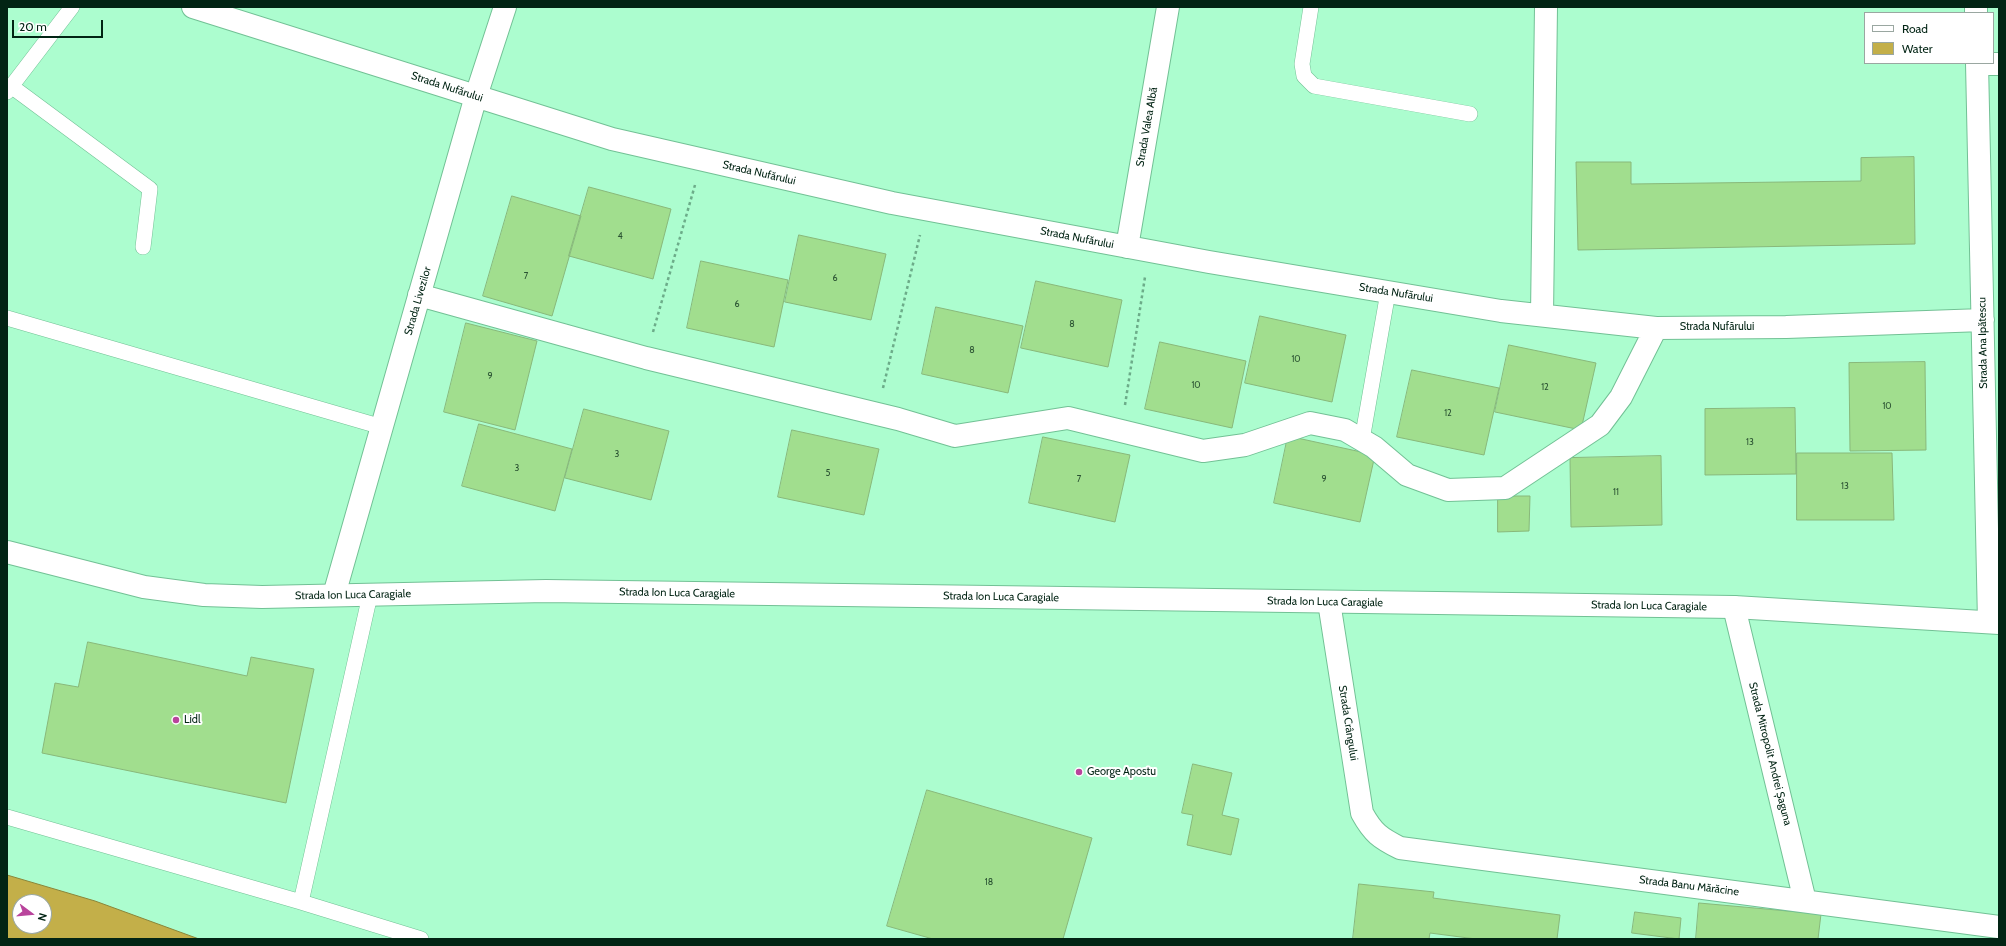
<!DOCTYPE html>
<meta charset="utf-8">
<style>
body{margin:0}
#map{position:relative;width:2006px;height:946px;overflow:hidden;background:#acfdcf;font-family:Cabin,sans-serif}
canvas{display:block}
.frame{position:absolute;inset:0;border:8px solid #022414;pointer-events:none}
.legend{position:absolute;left:1864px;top:12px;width:130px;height:52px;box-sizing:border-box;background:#fff;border:1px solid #9aa7a1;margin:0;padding:5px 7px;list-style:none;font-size:12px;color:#022414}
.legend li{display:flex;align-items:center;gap:8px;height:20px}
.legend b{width:20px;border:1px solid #9aa7a1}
.north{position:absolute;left:12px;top:894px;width:40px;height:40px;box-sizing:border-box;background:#fff;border:1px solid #9aa7a1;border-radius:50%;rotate:106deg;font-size:11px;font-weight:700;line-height:16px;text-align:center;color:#022414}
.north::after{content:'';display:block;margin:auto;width:14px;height:18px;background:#b9449c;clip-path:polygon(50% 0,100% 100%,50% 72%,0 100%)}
.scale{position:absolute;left:12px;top:20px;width:91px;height:18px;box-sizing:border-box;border:2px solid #022414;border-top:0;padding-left:5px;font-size:12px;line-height:14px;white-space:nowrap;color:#022414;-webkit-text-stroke:3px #fff;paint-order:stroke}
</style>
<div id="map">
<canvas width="2006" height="946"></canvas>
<div class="frame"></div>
<ul class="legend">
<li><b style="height:5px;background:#fff"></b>Road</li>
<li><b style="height:11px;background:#c3af49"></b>Water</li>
</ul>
<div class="north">N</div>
<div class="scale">20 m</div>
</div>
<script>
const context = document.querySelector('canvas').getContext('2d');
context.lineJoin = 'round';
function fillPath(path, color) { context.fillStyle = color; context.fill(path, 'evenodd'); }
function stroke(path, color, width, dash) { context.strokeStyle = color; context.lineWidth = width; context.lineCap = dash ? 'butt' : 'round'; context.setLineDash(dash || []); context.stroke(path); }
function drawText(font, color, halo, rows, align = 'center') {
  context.font = font + ' Cabin,sans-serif'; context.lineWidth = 4; context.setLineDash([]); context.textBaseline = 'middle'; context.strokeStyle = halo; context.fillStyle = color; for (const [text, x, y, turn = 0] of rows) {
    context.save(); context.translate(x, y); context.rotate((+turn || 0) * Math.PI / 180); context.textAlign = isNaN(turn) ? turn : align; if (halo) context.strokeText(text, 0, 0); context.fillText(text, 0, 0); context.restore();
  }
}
const water = new Path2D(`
 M7 875 95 901 199 939H7ZM20 902H44V926H20Z`);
fillPath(water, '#c3af49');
stroke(water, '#898539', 1);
const building = new Path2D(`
 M1914 157 1915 244 1578 250 1576 162H1631V184L1861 181V158Z
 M589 187 671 209 653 279 569 256Z
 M512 196 581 216 552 316 483 296Z
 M799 235 886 254 871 320 785 302Z
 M701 261 788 280 774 347 687 328Z
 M1036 281 1122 300 1108 367 1021 348Z
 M936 307 1023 326 1008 393 922 374Z
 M1260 316 1346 335 1332 402 1245 383Z
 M466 323 537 341 515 430 444 412Z
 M1160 342 1246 361 1232 428 1145 409Z
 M1509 345 1596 363 1581 430 1495 412Z
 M1925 362 1926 450 1850 451 1849 363Z
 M1412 370 1499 388 1484 455 1397 437Z
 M1795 408 1796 474 1705 475V409Z
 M584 409 669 431 651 500 565 478Z
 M479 424 572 449 555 511 462 486Z
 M792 430 879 449 864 515 778 497Z
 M1288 436 1375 455 1360 522 1274 503Z
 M1043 437 1130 455 1115 522 1029 503Z
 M1797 453H1892L1894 520H1797Z
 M1661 456 1662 525 1571 527 1570 458Z
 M1498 496H1530L1529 531 1498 532Z
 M88 642 247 676 251 657 314 669 286 803 42 753 55 683 78 687Z
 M1193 764 1232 773 1222 815 1239 819 1231 855 1187 845 1193 815 1182 813Z
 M927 790 1092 838 1063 939H933L887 926Z
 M1359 884 1434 892 1433 898 1560 915 1557 939H1476L1430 933 1429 939H1353Z
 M1699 903 1821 914 1818 939H1696Z
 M1635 912 1681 918 1679 939 1632 933Z`);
fillPath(building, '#a1de8e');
stroke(building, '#88b87a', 1);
const lane = new Path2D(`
 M1311 7 1302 64 1304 76 1314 86 1470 114
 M11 86 150 189 143 247
 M7 92 72 7
 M7 318 382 427
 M1362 440 1388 292
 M370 595 301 902 421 939
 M7 817 301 902`);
const street = new Path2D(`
 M193 7 612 139 892 203 1209 262 1501 311 1656 328 1786 327 1983 320
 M1976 7V13
 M1977 63 1989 622
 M1977 64H1999
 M1127 247 1168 7
 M419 295 646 358 898 419 955 436 1068 418 1203 451 1245 445 1310 423 1345 430 1374 447 1407 475 1448 490 1505 488 1600 425 1621 397 1656 328
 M1542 315 1546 7
 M334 595 476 96 505 7
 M1329 602 1362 813C1373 833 1380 838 1400 848L1999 927
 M1734 607 1805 901`);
const secondary = new Path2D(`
 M7 552 144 587 204 595 262 597 546 591 1734 607 1999 623`);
stroke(lane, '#72c195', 16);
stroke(street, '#72c195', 24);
stroke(secondary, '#72c195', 24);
stroke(new Path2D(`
 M653 332 695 185
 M883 388 920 235
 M1125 405 1145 277`), '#6cac89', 2.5, [3, 3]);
stroke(lane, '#fff', 15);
stroke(street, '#fff', 22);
stroke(secondary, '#fff', 22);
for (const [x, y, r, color] of [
 [176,720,4,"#b9449c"],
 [1079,772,4,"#b9449c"]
]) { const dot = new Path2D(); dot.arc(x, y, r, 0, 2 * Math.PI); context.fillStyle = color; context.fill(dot); stroke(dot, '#fff', 1.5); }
drawText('9px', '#2a5232', null, [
 ["4",620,236],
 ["7",526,276],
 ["6",835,278],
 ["6",737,304],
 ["8",1072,324],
 ["8",972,350],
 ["10",1296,359],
 ["9",490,376],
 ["10",1196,385],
 ["12",1545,387],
 ["10",1887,406],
 ["12",1448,413],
 ["13",1750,442],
 ["3",617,454],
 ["3",517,468],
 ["5",828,473],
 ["7",1079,479],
 ["9",1324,479],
 ["13",1845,486],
 ["11",1616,492],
 ["18",989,882]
]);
drawText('11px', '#022414', '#fff', [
 ["Strada Nufărului",447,87,18],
 ["Strada Valea Albă",1147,127,-80],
 ["Strada Nufărului",759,173,13],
 ["Strada Nufărului",1077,238,11],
 ["Strada Nufărului",1396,293,9],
 ["Strada Livezilor",418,301,-74],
 ["Strada Nufărului",1717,327],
 ["Strada Ana Ipătescu",1983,343,-91],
 ["Strada Ion Luca Caragiale",677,593,1],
 ["Strada Ion Luca Caragiale",353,595,-1],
 ["Strada Ion Luca Caragiale",1001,597,1],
 ["Strada Ion Luca Caragiale",1325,602,1],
 ["Strada Ion Luca Caragiale",1649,606,1],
 ["Strada Crângului",1348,723,81],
 ["Strada Mitropolit Andrei Șaguna",1770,754,76],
 ["Strada Banu Mărăcine",1689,886,7]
]);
drawText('11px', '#022414', '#fff', [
 ["Lidl",184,720],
 ["George Apostu",1087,772]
], 'left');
</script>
